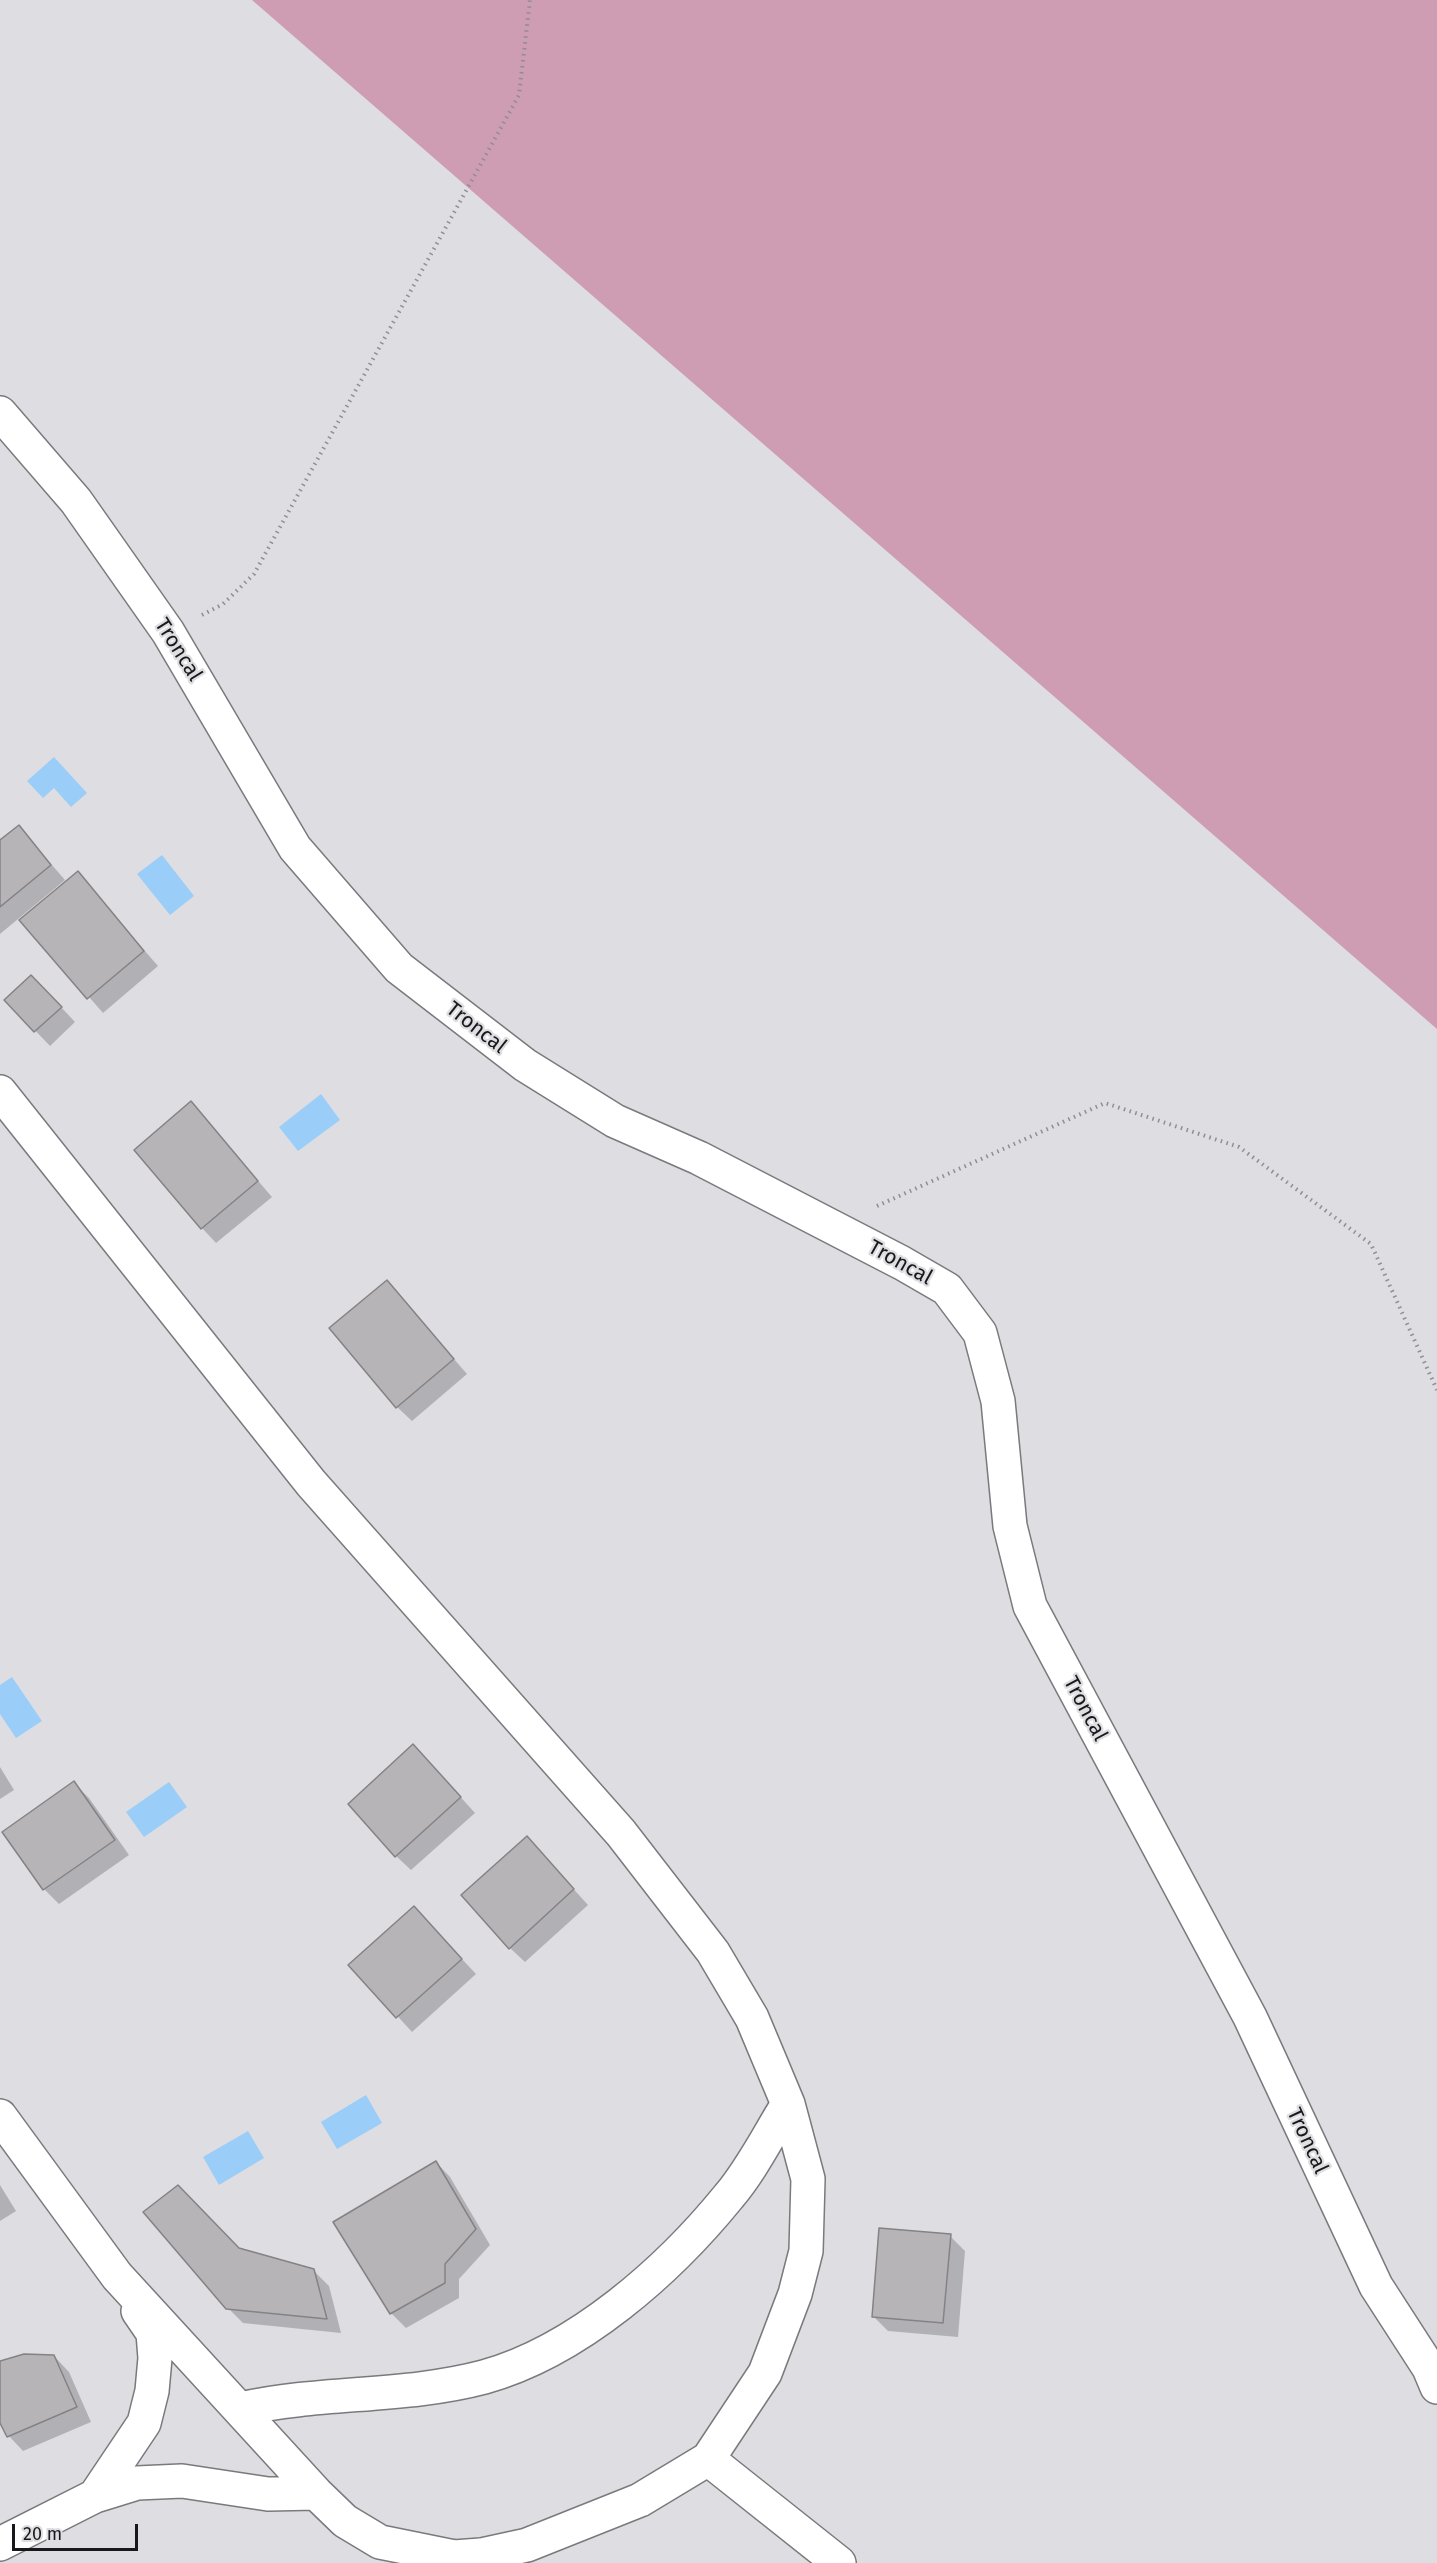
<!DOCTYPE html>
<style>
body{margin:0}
#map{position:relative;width:1437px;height:2563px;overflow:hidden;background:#dedde1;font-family:"Fira Sans",sans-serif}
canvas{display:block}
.scale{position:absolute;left:12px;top:2524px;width:126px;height:27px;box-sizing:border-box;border:3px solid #181719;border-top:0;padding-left:8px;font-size:18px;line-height:21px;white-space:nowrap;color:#181719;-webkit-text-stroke:4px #dedde1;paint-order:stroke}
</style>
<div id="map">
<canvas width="1437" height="2563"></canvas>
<div class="scale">20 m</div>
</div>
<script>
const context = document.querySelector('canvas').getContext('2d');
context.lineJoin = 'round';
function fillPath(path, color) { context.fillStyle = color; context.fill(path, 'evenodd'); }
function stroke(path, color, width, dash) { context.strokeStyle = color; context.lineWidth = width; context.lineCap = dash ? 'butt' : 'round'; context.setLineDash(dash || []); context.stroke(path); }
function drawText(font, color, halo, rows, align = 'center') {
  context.font = font + ' "Fira Sans",sans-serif'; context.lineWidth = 4.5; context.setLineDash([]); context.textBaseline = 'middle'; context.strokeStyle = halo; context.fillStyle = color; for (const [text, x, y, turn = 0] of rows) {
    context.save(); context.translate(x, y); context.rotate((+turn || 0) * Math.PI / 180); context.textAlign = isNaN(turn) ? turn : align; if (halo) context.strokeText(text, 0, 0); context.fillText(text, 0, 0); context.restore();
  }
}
fillPath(new Path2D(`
 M252 0H1437V1029Z`), '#ce9cb3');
fillPath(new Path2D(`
 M54 757 87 793 71 807 54 788 43 798 27 781Z
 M162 855 194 896 170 915 137 874Z
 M321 1094 340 1120 298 1151 279 1127Z
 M12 1677 42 1721 16 1738 0 1714V1685Z
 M169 1782 187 1807 144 1837 126 1812Z
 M366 2095 382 2123 337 2149 321 2122Z
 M248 2131 264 2158 219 2185 203 2157Z`), '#9acdf8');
fillPath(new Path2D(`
 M19 827 65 880 0 934V841Z
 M77 873 158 966 103 1013 22 920Z
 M46 991 75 1022 50 1046 6 1000Z
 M191 1103 272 1197 216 1243 202 1228Z
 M387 1282 467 1374 412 1421 397 1407Z
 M428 1761 475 1813 411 1870 396 1856Z
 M0 1767 14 1790 0 1799Z
 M74 1783 89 1798 129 1855 59 1904 44 1889Z
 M541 1853 588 1905 525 1962 510 1948Z
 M414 1908 476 1974 412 2032 351 1965Z
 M436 2162 450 2177 490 2245 459 2279V2298L406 2328 391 2313 335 2223Z
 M0 2185 16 2211 0 2221Z
 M950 2236 965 2251 958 2337 888 2331 873 2316Z
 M239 2250 314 2271 329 2286 341 2333 243 2323 228 2308Z
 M54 2356 69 2372 91 2422 23 2451 9 2436 0 2420V2363Z`), '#0003');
const building = new Path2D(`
 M19 825 51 865 0 907V840Z
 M78 871 144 951 87 999 19 920Z
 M31 975 62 1007 34 1032 4 1000Z
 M191 1101 258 1181 201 1229 134 1150Z
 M387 1280 454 1359 396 1408 329 1328Z
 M413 1744 461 1797 395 1857 348 1804Z
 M74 1781 115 1840 43 1890 2 1832Z
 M527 1836 574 1889 509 1949 461 1895Z
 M414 1906 462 1959 396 2018 348 1965Z
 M436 2161 476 2229 445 2264V2283L390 2314 333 2222Z
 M178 2185 239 2248 314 2269 327 2319 226 2309 143 2212Z
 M879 2228 951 2234 943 2323 872 2317Z
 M24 2354 54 2355 77 2407 7 2437 0 2423V2361Z`);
fillPath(building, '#b7b4b7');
stroke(building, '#858285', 1.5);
const street = new Path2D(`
 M0 413 76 501 168 632 295 848 399 968 525 1065 615 1121 699 1158 902 1263 947 1289 980 1333 998 1401 1010 1526 1030 1606 1250 2017 1376 2286 1429 2368 1437 2387
 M0 1092 311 1483 621 1833 713 1952 752 2018 788 2104 808 2179 806 2251 795 2294 765 2373 708 2459 640 2500 527 2545 481 2555 454 2557 380 2542 345 2521 316 2493 117 2276 0 2116
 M241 2409C321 2391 405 2398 484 2377 578 2351 669 2270 729 2196 752 2169 769 2134 788 2104
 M708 2459 839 2563
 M95 2496 144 2423 152 2391 155 2358 153 2333 138 2311
 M0 2544 95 2496 137 2483 182 2481 268 2494 316 2493`);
stroke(street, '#7a797d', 36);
stroke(new Path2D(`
 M202 615 223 604 254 574 519 95 530 0
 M877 1206 1105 1103 1239 1147 1371 1244 1437 1390`), '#8f8e91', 4, [1.5, 4.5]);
stroke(street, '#fff', 33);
drawText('21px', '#181719', '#dedde1', [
 ["Troncal",178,650,58],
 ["Troncal",476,1028,38],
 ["Troncal",900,1263,29],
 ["Troncal",1085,1709,62],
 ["Troncal",1307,2141,65]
]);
</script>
